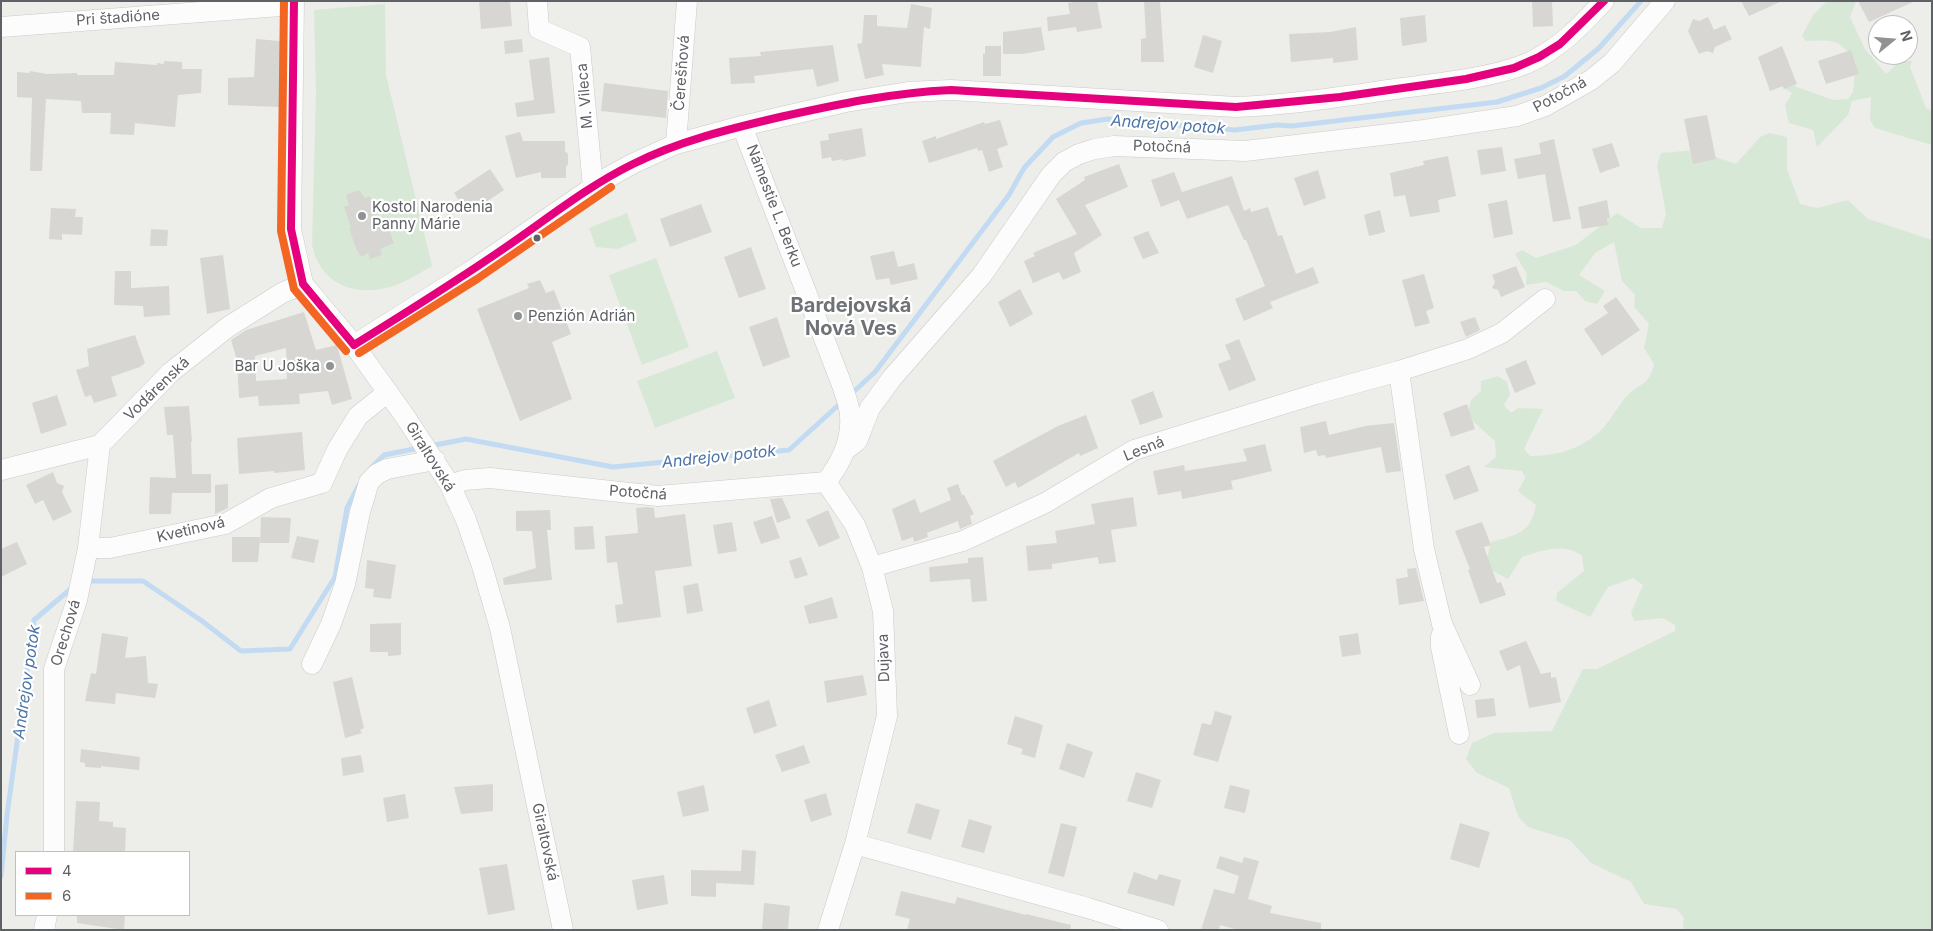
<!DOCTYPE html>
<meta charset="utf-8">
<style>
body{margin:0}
#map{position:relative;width:1933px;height:931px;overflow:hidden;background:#edede9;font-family:Inter,sans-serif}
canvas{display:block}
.frame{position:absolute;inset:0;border:2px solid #5e6165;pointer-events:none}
.legend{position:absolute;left:15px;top:851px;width:175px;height:65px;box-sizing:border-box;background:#fff;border:1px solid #bfc0c1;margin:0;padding:6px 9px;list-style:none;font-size:15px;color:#5e6165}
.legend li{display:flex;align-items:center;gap:10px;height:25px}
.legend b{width:25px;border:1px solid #bfc0c1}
.north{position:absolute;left:1868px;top:15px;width:50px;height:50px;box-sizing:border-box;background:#fff;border:1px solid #bfc0c1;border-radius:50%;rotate:73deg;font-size:14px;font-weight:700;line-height:20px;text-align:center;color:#5e6165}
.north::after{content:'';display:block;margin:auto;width:18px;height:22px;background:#909293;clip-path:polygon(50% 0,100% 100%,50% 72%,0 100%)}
</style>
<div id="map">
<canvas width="1933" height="931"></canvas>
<div class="frame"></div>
<ul class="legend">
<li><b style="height:6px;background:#e5007d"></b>4</li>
<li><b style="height:6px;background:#f26522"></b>6</li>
</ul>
<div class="north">N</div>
</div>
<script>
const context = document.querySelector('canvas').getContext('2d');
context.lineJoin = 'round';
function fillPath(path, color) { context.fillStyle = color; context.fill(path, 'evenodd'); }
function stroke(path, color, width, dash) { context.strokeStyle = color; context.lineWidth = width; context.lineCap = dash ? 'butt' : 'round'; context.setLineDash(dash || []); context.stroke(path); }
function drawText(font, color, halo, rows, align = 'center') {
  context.font = font + ' Inter,sans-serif'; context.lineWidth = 4.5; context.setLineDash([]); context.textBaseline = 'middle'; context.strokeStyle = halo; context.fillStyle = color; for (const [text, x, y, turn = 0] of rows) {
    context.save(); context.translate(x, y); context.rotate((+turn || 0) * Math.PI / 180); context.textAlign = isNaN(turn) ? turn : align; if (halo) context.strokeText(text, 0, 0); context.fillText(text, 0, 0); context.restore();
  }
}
fillPath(new Path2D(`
 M1827 1H1856L1850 17 1865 49 1886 74 1900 61H1912L1910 67 1926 108 1932 111V145L1875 128 1870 120 1871 97 1852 101 1848 115 1817 147 1813 130 1789 123 1785 105 1792 93 1781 86 1783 82 1833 100 1848 99 1853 92 1856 63C1838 38 1836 40 1806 41L1802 36 1813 15Z
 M385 4 386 75 432 266C418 274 403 284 386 288 350 296 320 282 312 245L316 92 314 10Z
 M1770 133 1787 137V169L1800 204 1817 208 1848 200 1868 219 1932 240V930H1683L1684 918 1677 909 1644 904 1631 882 1591 863 1570 840 1528 827 1518 816 1509 788 1477 773 1466 759 1472 743 1494 733 1552 731 1583 669H1597L1675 631V625L1663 618 1634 621 1631 613 1643 585 1633 578 1608 587 1590 617 1556 601 1557 593 1584 571 1582 556C1565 542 1541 551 1522 557L1508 579 1485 567 1491 542C1517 535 1531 533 1536 505L1518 491 1525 478 1522 471 1484 467 1496 457 1495 441 1467 416 1471 400 1481 391V381L1498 376 1507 382 1510 395 1504 405 1511 413 1518 408 1543 409 1524 449 1530 456C1556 456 1579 450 1599 432 1609 423 1616 409 1625 398 1638 383 1649 387 1654 364L1644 348 1649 324 1634 307 1635 295 1622 281 1614 242 1595 253 1579 275 1605 291 1597 304 1585 301 1576 291H1564L1546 282 1526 285 1527 274 1515 254 1522 250 1536 258 1576 245 1617 213 1641 228H1662L1666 214 1657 165 1661 153 1697 150 1736 164 1760 137Z
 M627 213 637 241 617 249 596 247 589 228Z
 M656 258 689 347 642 365 609 275Z
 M717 351 735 398 655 428 637 381Z`), '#d8e8d7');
stroke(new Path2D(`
 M850 395 875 372 1009 195 1024 168 1053 137 1081 123 1108 119 1235 130 1277 125 1292 126 1497 102 1541 88 1565 76 1599 48 1641 1
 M430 446 466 439 613 467 789 450 843 401
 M371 468 384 455 419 448
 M84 581H143L202 621 241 651 290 649 335 577 347 508 359 485
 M1 876 7 815 34 620 73 587`), '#c2dbf2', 5);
fillPath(new Path2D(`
 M479 1H510L512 26 481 29Z
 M1078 1H1097L1102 28 1077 32 1076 27 1048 31 1047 17 1070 14 1068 3Z
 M1144 1H1160L1164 62H1141V39L1146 38Z
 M1532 1H1552L1553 26 1533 27Z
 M1741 1H1782L1749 16Z
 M1858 1H1915L1869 22Z
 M911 4 932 8 930 29 924 27 921 67 882 64 884 75 865 79 857 44 862 43 864 15H877V26L907 28Z
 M1425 15 1427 42 1402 46 1400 18Z
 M1708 17 1714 30 1725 25 1732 39 1715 47 1713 53 1707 51 1699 54 1688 31 1693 19 1699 21Z
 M1041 27 1045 50 1023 54H1003V32Z
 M1356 27 1358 60 1333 63V58L1291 62 1289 34 1330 32Z
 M1203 35 1222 41 1213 73 1194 67Z
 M256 39 280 41V107L228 105V78L254 77Z
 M522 39 523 52 505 54 504 41Z
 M833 45 839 81 817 87 813 69 754 76 755 83 731 84 729 58 761 56 760 52Z
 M985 46H1001V76H983V54H985Z
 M1782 46 1797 84 1784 89 1783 86 1770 91 1758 57Z
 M1851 50 1859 74 1826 84 1818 61Z
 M549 57 555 113 517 117 515 103 534 100 529 60Z
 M164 61 182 62V69H202L201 93 178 95 175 127 135 123 134 135 110 134 111 113H82L81 101 46 99 42 171H30L32 98 17 97V72L29 73 30 71 47 74 77 73V75H114L115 62 157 65V63L164 64Z
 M604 83 668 91 666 118 601 111Z
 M1707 115 1716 159 1693 164 1684 119Z
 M1000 120 1008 145 997 149 1003 167 989 172 982 150 978 151 977 148 929 163 922 141 936 136V139L984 122 985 124Z
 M862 128 866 156 843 161V159L832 161 831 157 822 159 820 141 829 140 828 134Z
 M520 132 523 141H565V151L568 154V164L566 167V178H541V172L516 178 505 136Z
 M1554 139 1571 219 1553 222 1545 174 1518 179 1514 159 1541 154 1539 143Z
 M1612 143 1620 166 1600 173 1592 149Z
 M1502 147 1506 171 1481 175 1477 150Z
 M1448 156 1456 196 1438 200 1440 212 1410 217 1405 195 1394 197 1390 173 1424 165 1423 161Z
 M1119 164 1128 187 1085 205 1102 235 1074 253 1081 272 1063 280 1059 272 1033 283 1024 261 1035 256 1033 253 1077 234 1056 199 1085 180 1084 177Z
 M490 169 504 190 468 214 454 193Z
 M1318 170 1326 198 1304 206 1294 178Z
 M1174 172 1182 192 1232 176 1244 211 1250 208 1251 212 1268 207 1278 236 1282 235 1296 274 1313 267 1319 283 1270 302 1273 308 1244 321 1235 299 1265 286 1246 240H1244L1228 205 1187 219 1179 200 1161 207 1151 180Z
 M359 190 365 198 370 196 381 227 386 226 387 228 388 227 394 243 380 249 382 255 370 259 368 253 361 257 355 246 349 228 351 227 344 207 349 205 346 195Z
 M1507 200 1513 234 1494 238 1488 204Z
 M1607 200 1610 218 1607 219 1608 225 1582 229 1578 207Z
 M701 204 712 232 670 247 660 219Z
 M51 208 76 209 75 217H83L82 235 62 234V240L49 239Z
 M1380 210 1385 232 1369 236 1364 215Z
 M151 229 168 230 167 246H150Z
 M1148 231 1159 253 1143 259 1133 237Z
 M751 247 766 289 739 298 724 257Z
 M894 251 898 267 914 263 918 279 891 285 889 278 876 280 870 256Z
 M223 255 230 309 207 314 200 258Z
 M1516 266 1525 287 1501 297 1498 290 1492 288 1495 282 1492 275Z
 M115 271H131V288L169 286 170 315 144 317 143 306 114 305Z
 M1424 274 1434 308 1426 311 1430 323 1415 327 1402 280Z
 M540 280 546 293 554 290 571 334 552 342 572 399 520 421 477 309 529 288 527 284Z
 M1020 289 1033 314 1010 327 998 302Z
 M1616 297 1640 330 1602 356 1584 329 1608 313 1603 306Z
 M304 312 316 350 337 345 352 399 332 405 328 391 299 394 300 404 259 406 258 396 239 398 237 360 231 340 246 330ZM286 348 287 379 256 381 255 356Z
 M777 317 790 357 763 367 749 327Z
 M1475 317 1480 330 1466 337 1460 322Z
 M135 335 145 363 140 367 111 377 117 396 94 403 91 395 85 397 76 370 89 366 87 349Z
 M1239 339 1256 380 1229 391 1218 364 1231 359 1225 345Z
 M1526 360 1536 384 1515 393 1505 369Z
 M1153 391 1163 417 1140 425 1131 400Z
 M57 395 67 425 41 434 32 403Z
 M1467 404 1475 429 1451 437 1443 413Z
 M189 406 192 441 191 442 192 474H211V493H172L171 514H149L150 477 176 478 173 435H167L164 407Z
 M1086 415 1098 448 1080 456 1079 453 1018 488 1015 482 1006 487 993 461 1058 426Z
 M1326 421 1329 435 1365 426 1394 423 1401 471 1386 473 1381 447 1326 458 1325 455 1318 456 1316 450 1304 453 1300 427Z
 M302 432 305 470 274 473V471L239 474 237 438Z
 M1265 444 1272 471 1231 481 1233 489 1182 499 1181 491 1158 495 1153 471 1184 465 1185 471 1247 461 1243 449Z
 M1469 465 1479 491 1454 500 1445 475Z
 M53 472 57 483 64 486 62 492 72 512 53 521 43 500 35 504 26 485Z
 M228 484V508L215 514V485Z
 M958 484 962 495H964L974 514 970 516 972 524 960 529 958 521 927 533 928 537 914 542 913 537 902 541 892 509 915 499 920 513 951 500 947 488Z
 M1133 497 1137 526 1111 530 1116 562 1099 564 1098 557 1052 564V569L1028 571 1026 546 1057 543 1055 531 1095 524 1091 504Z
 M782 498 791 518 777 523 770 499Z
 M647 507 654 508 655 518 685 514 692 566 655 571 661 617 617 623 615 605 623 604 617 562 607 563 605 536 638 533 636 508Z
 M550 510 551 530H547L552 580 504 585 503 578 536 568 532 531H516V511Z
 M828 510 840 538 819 547 806 520Z
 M772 516 780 538 761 544 753 522Z
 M261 517 291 518 289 543H260Z
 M732 522 737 551 718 554 713 525Z
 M1482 522 1491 545 1484 547 1497 583 1501 582 1506 595 1480 604 1468 570 1470 569 1455 531Z
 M593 526 595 549 575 550 574 527Z
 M297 536 319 540 314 563 291 558Z
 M232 537H260L258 562H232Z
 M17 542 27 564 1 577V549Z
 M801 557 808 575 795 579 789 561Z
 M983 557 987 601 972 602 970 579 930 582 929 567 968 563V558Z
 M367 560 396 565 391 599 373 597 374 589 365 588Z
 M1416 568 1424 601 1399 605 1396 579 1408 577 1407 569Z
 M698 583 703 611 687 614 683 586Z
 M832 597 838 618 809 624 804 606Z
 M401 623V655L388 656V652H370V624Z
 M102 633 128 637 125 658 146 656 148 683 158 684 155 698 116 693 115 704 85 701 91 673 96 674Z
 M1358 633 1361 654 1342 657 1339 636Z
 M1526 641 1541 674 1551 672V678L1556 677 1561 702 1529 708 1520 665 1507 671 1499 651Z
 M863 675 867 695 827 703 824 681Z
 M352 677 364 728 360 730 362 733 345 738 333 682Z
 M1494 698 1496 716 1477 718 1475 700Z
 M769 700 777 726 754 734 746 708Z
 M1215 711 1232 716 1218 762 1193 755 1202 723 1211 725Z
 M1015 716 1043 725 1035 758 1021 754 1023 749 1007 744Z
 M1067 743 1093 752 1084 778 1059 769Z
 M804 745 810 763 782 772 775 755Z
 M81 749 140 757 139 770 101 766V768L85 767V763L80 762Z
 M361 755 364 772 343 776 341 758Z
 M1136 772 1161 780 1152 808 1127 801Z
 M493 784V811L461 814 454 787Z
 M704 785 709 811 683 817 677 792Z
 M1230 785 1250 790 1245 813 1224 808Z
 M826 793 832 815 811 822 804 800Z
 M405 794 409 818 387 822 383 798Z
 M76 801 100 802 99 821 113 822V827L126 828 125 852H73Z
 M916 803 940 810 931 840 907 833Z
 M969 819 992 826 984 853 961 847Z
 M1061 823 1077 827 1064 877 1048 873Z
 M1460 823 1490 832 1479 868 1450 859Z
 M742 850 756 851 754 885 716 883V897L691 896V870L741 871Z
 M1220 856 1242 863 1244 857 1259 861 1248 899 1272 906 1270 913 1321 923V930H1238L1220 925 1219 930H1201L1214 889 1234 894 1239 876 1216 868Z
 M507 864 515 910 488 915 479 868Z
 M1134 872 1157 880 1159 874 1181 880 1174 906 1127 893Z
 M664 875 668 904 637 910 632 880Z
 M901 891 955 904 957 897 1026 915V914L1071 925 1070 930H907L910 919 895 915Z
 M764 903 790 906 788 930H762Z
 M77 915H125L124 930 77 923Z`), '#d7d6d3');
const minor = new Path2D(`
 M294 1 291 229 303 284 354 345 404 415 450 485 466 520 482 566 500 628 563 930
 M537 1 539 29 580 47 593 187
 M1 27 294 5
 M742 126 842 385C845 395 850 406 850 416 852 440 841 463 826 482
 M676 144 687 1
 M354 345 471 271 605 179 632 164 676 144 742 126 846 102 908 92 951 90 1236 107C1292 105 1346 96 1402 88 1441 83 1492 78 1528 63 1559 49 1581 26 1604 1
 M1399 371 1424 549 1442 624 1470 685
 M845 450 857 441 870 408 892 378 982 275 1051 175 1064 162 1079 154 1095 149 1114 146 1245 151 1424 130 1517 116 1545 106 1591 80 1612 63 1665 1
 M1 470 100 445 171 372 228 327 282 293 303 284
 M826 482 855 525 872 567 883 611 887 716 855 844 828 930
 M450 485 465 480 490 478 658 496 826 482
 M88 548H110L225 524 271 498 322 483 337 450 358 416 388 392
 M872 567 963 541 1045 503 1134 450 1316 394 1399 371 1468 349 1502 333 1545 299
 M1441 636V647L1459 734
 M312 664 331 624 345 584 360 512 369 482 377 474 387 469 435 460
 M855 844 1088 908 1158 930
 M54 852V669L77 600 88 548 100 445
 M44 930 47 915`);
stroke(minor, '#cacbca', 21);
stroke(minor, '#fcfcfc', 20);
stroke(new Path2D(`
 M294 1 291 229 303 284 354 345
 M354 345C405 313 457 281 506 247 547 219 588 186 633 164 679 141 729 129 780 117 839 104 890 93 951 90L1236 107 1340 97 1466 79 1514 68 1539 57 1560 44 1604 1`), '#e5007d', 8);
stroke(new Path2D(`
 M284 1 281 231 294 289 346 351
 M359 353 477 279 611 187`), '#f26522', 8);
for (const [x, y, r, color] of [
 [362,216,5,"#909293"],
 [537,238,4.5,"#5e6165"],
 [518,316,5,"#909293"],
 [330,366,5,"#909293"]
]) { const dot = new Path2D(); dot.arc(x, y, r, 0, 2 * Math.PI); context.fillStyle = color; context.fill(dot); stroke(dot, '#fff', 2); }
drawText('15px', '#5e6165', '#fff', [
 ["Pri štadióne",118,18,-4],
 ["Čerešňová",682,73,-86],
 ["Potočná",1560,95,-28],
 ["M. Vileca",585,96,-95],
 ["Potočná",1162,147,2],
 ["Námestie L. Berku",774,206,69],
 ["Vodárenská",157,389,-44],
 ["Lesná",1144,449,-22],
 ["Giraltovská",430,457,58],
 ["Potočná",638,493,4],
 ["Kvetinová",191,530,-13],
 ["Orechová",66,633,-73],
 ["Dujava",884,658,-92],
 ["Giraltovská",545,842,78]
]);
drawText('15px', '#5e6165', '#fff', [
 ["Kostol Narodenia",372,207],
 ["Panny Márie",372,224],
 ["Penzión Adrián",528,316],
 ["Bar U Joška",320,366,"right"]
], 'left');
drawText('italic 16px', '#4d74a7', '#fff', [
 ["Andrejov potok",1168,125,4],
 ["Andrejov potok",719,457,-6],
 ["Andrejov potok",27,682,-82]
]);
drawText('bold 20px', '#6f7377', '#fff', [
 ["Bardejovská",851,306],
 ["Nová Ves",851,329]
]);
</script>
